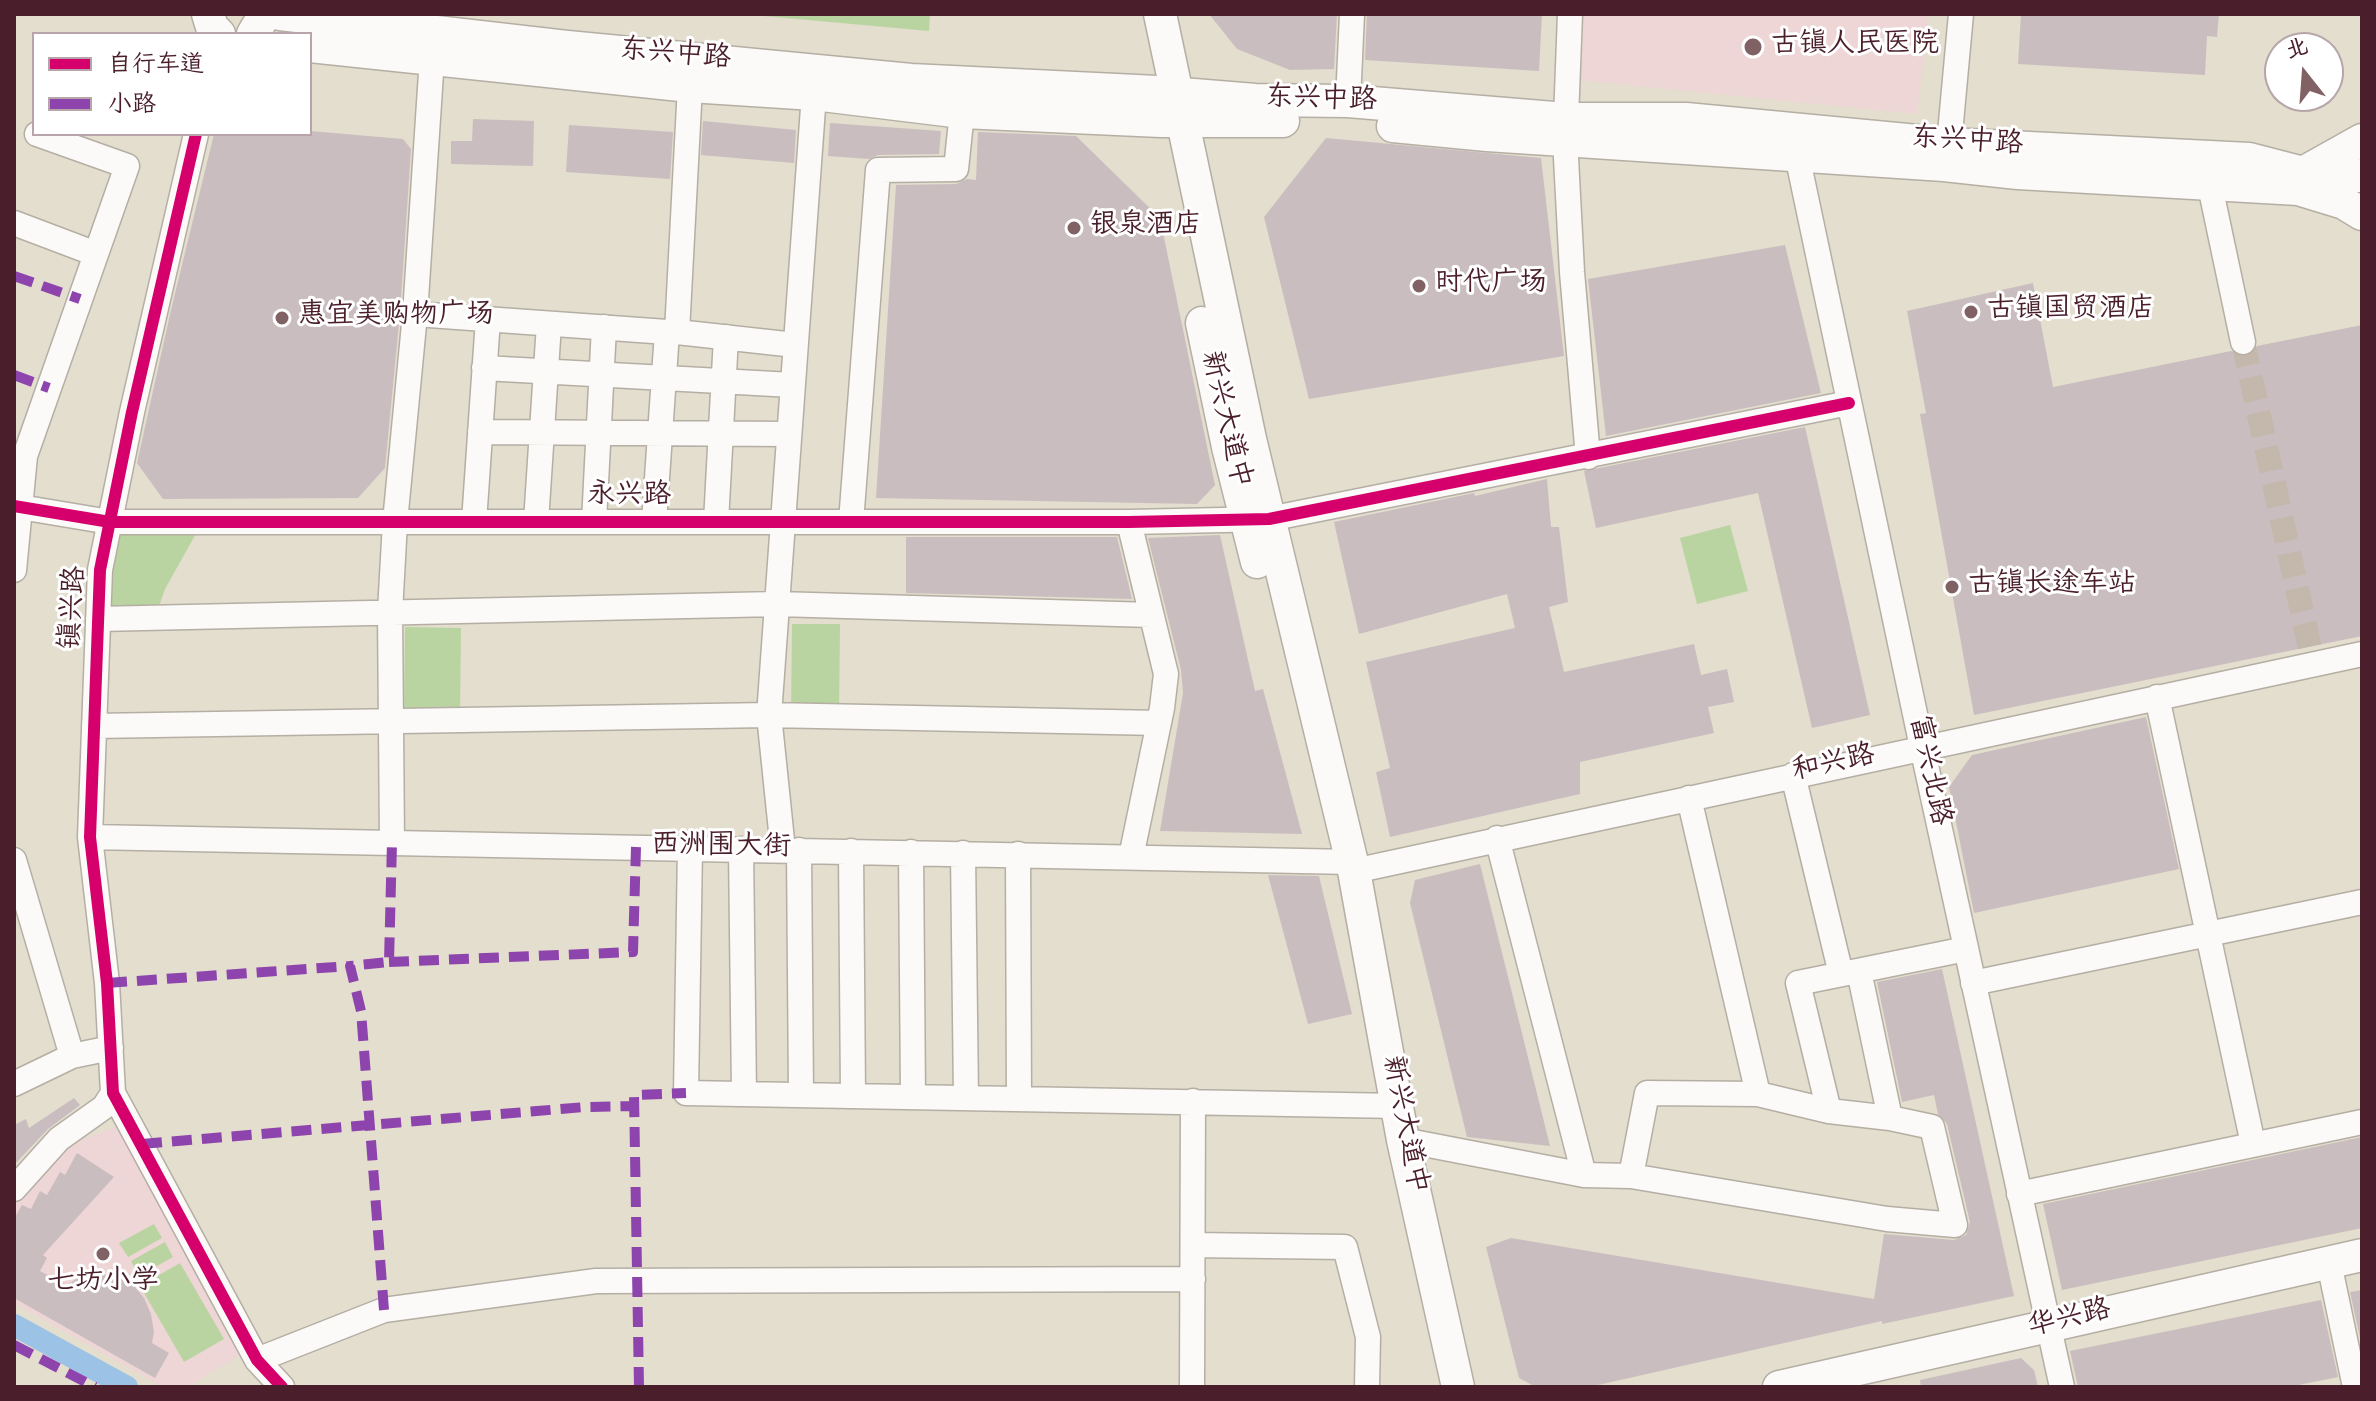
<!DOCTYPE html>
<meta charset="utf-8">
<style>
body{margin:0}
#map{position:relative;width:2376px;height:1401px;overflow:hidden;background:#e3decd;font-family:Dekko,"LXGW WenKai TC",sans-serif}
canvas{display:block}
.frame{position:absolute;inset:0;border:16px solid #4a1f2b;pointer-events:none}
.legend{position:absolute;left:32px;top:32px;width:280px;height:104px;box-sizing:border-box;background:#fff;border:2px solid #b7a5aa;margin:0;padding:10px 14px;list-style:none;font-size:24px;color:#4a1f2b}
.legend li{display:flex;align-items:center;gap:16px;height:40px}
.legend b{width:40px;border:2px solid #b7a5aa}
.north{position:absolute;left:2264px;top:32px;width:80px;height:80px;box-sizing:border-box;background:#fff;border:2px solid #b7a5aa;border-radius:50%;rotate:343deg;font-size:22px;font-weight:700;line-height:32px;text-align:center;color:#4a1f2b}
.north::after{content:'';display:block;margin:auto;width:28px;height:36px;background:#806264;clip-path:polygon(50% 0,100% 100%,50% 72%,0 100%)}
</style>
<div id="map">
<canvas width="2376" height="1401"></canvas>
<div class="frame"></div>
<ul class="legend">
<li><b style="height:10px;background:#d6006c"></b>自行车道</li>
<li><b style="height:10px;background:#8e44ad"></b>小路</li>
</ul>
<div class="north">北</div>
</div>
<script>
const context = document.querySelector('canvas').getContext('2d');
context.lineJoin = 'round';
function fillPath(path, color) { context.fillStyle = color; context.fill(path, 'evenodd'); }
function stroke(path, color, width, dash) { context.strokeStyle = color; context.lineWidth = width; context.lineCap = dash ? 'butt' : 'round'; context.setLineDash(dash || []); context.stroke(path); }
function drawText(font, color, halo, rows, align = 'center') {
  context.font = font + ' Dekko,"LXGW WenKai TC",sans-serif'; context.lineWidth = 6; context.setLineDash([]); context.textBaseline = 'middle'; context.strokeStyle = halo; context.fillStyle = color; for (const [text, x, y, turn = 0] of rows) {
    context.save(); context.translate(x, y); context.rotate((+turn || 0) * Math.PI / 180); context.textAlign = isNaN(turn) ? turn : align; if (halo) context.strokeText(text, 0, 0); context.fillText(text, 0, 0); context.restore();
  }
}
fillPath(new Path2D(`
 M1582 14H1929L1917 114 1578 80Z
 M124 1124 244 1353 187 1387H162L14 1303V1206L65 1146Z`), '#edd6d5');
fillPath(new Path2D(`
 M742 14H930L929 31Z
 M1730 525 1748 591 1697 604 1680 538Z
 M198 530 165 589 159 606 106 607 107 574 120 532Z
 M792 624H840L839 716H791Z
 M405 627 461 628 460 717 404 716Z
 M154 1224 162 1238 128 1257 119 1243Z
 M165 1242 173 1257 139 1276 131 1261Z
 M180 1263 224 1339 184 1362 140 1286Z`), '#b9d4a1');
stroke(new Path2D(`
 M14 1325 127 1387`), '#9cc3e5', 22);
fillPath(new Path2D(`
 M1209 14H1337L1334 69 1290 70 1237 49Z
 M1367 14H1542L1539 71 1365 60Z
 M2021 14H2219L2217 37 2207 36 2205 75 2018 64Z
 M473 119 534 121 533 166 451 164V141H472Z
 M703 121 796 130 794 163 701 155Z
 M830 123 941 131 939 154 878 155 869 159 828 156Z
 M569 125 673 132 670 179 566 172Z
 M310 131 403 139 411 149 400 313 385 468 358 498 163 499 137 463 171 310 214 134H310Z
 M978 132 1076 136 1160 218 1215 485 1197 504 876 498 896 185 956 184 967 179 976 180Z
 M1326 138 1541 158 1564 356 1309 399 1264 217Z
 M1785 245 1821 393 1606 436 1588 279Z
 M2033 283 2053 387 2231 351 2245 357 2252 354 2257 346 2362 325V636L1974 715 1920 414 1926 413 1907 311Z
 M1805 427 1870 715 1812 728 1758 493 1596 528 1584 471Z
 M1547 479 1551 527H1559L1568 602 1549 607 1564 672 1694 644 1701 675 1727 669 1734 702 1708 707 1714 733 1580 762V794L1390 837 1376 772 1390 768 1366 662 1515 628 1507 594 1359 634 1334 522 1474 493 1475 496Z
 M1220 535 1255 691 1263 689 1302 834 1160 831 1183 693 1181 670 1148 538Z
 M906 537H1117L1132 599 906 593Z
 M2146 717 2179 869 1974 913 1949 787 1972 755Z
 M1480 864 1550 1146 1467 1137 1410 903 1415 880Z
 M1268 875 1319 876 1352 1014 1308 1024Z
 M1942 969 2014 1296 1882 1324V1321L1589 1387H1536L1519 1378 1486 1247 1511 1238 1874 1299 1884 1234 1954 1240 1966 1235 1970 1222 1947 1124 1938 1114 1934 1095 1902 1102 1877 982Z
 M74 1098 80 1105 48 1129 14 1165V1125L26 1119 29 1128Z
 M2362 1137V1228L2062 1290 2043 1204Z
 M77 1153 114 1177 43 1255 47 1258 40 1271 67 1285 78 1278 104 1275 120 1278 135 1287 144 1298 151 1314 154 1332 152 1343 169 1353 155 1378 14 1298V1219L22 1205 31 1209 40 1191 47 1195 60 1172 65 1175Z
 M2362 1290V1347L2350 1292Z
 M2321 1300 2338 1377 2289 1387H2078L2070 1351Z
 M2021 1358 2034 1370 2038 1387H1921L1920 1380Z`), '#cabdc0');
stroke(new Path2D(`
 M2243 342 2311 653`), '#c4b8ad', 24, [24, 12]);
const minor = new Path2D(`
 M1348 101 1352 14
 M1566 119 1570 14
 M196 134 132 412 100 570 90 837 107 983 113 1093 257 1360 282 1387
 M1565 139 1572 272 1588 457
 M1949 144 1961 14
 M1797 155 1922 747 2062 1387
 M2210 186 2243 342
 M14 223 96 254
 M415 314 667 332
 M677 332 795 345
 M484 368 792 385
 M480 432 788 434
 M14 506 110 522H1129L1269 519 1849 403
 M474 522 488 319
 M536 522 549 324
 M594 522 604 327
 M654 522 667 332H677L690 86
 M716 522 726 337
 M851 522 878 170 956 169 962 112
 M1129 522 1166 674 1162 708 1131 857
 M14 570 25 456 127 166 37 134
 M98 619 777 604 1151 615
 M2157 697 2253 1144
 M94 726 769 715 1159 723
 M1793 775 1841 974
 M1689 798 1758 1094
 M90 837 1352 862
 M1497 838 1584 1175
 M392 842 390 612 395 522 415 314 432 58
 M690 848 686 1093 1398 1106
 M741 849 744 1094
 M783 850 769 715 814 94
 M799 850 801 1095
 M851 851 853 1096
 M911 852 913 1097
 M963 853 966 1098
 M1018 854 1019 1099
 M14 860 72 1056
 M1354 871 2362 654
 M1859 971 1890 1118
 M1973 983 2362 902
 M14 1084 72 1056 111 1048
 M1829 1111 1798 983 1966 949
 M1403 1140 1584 1175 1631 1176 1887 1219 1955 1225 1932 1127 1890 1118 1829 1111 1758 1094 1647 1093 1631 1176
 M14 1189 59 1139 104 1107 113 1093
 M2019 1194 2362 1122
 M1193 1245 1345 1247 1368 1337 1367 1387
 M2329 1263 2355 1387
 M257 1360 384 1310 596 1281 1193 1279
 M1192 1387 1193 1101`);
const major = new Path2D(`
 M208 14 212 27 219 34
 M280 14 567 47 911 80 1157 92 1255 100 1348 101 1566 119H1686L1949 144 2249 159 2303 173 2362 176
 M1160 14 1250 439 1354 871 1403 1140 1458 1387
 M253 34 262 19V14
 M310 46 690 86 814 94 962 112 1161 121H1283
 M1393 126 1487 135 1944 165 2018 173 2316 190
 M2303 173 2362 140
 M2298 189 2344 203 2362 214
 M1202 323 1228 447 1257 562
 M1779 1387 2362 1255`);
stroke(minor, '#b5aea4', 27);
stroke(major, '#b5aea4', 35);
stroke(minor, '#fbfaf8', 24);
stroke(major, '#fbfaf8', 32);
stroke(new Path2D(`
 M14 276 80 299
 M14 375 49 388
 M389 962 633 952 636 847
 M107 983 350 966
 M142 1144 585 1107 635 1106
 M384 1310 361 1011 350 966 389 962 392 842
 M14 1345 95 1387
 M639 1387 634 1095 686 1093`), '#8e44ad', 10, [20, 10]);
stroke(new Path2D(`
 M196 134 132 412 100 570 90 837 107 983 113 1093 257 1360 282 1387
 M14 506 110 522H1129L1269 519 1849 403`), '#d6006c', 12);
for (const [x, y, r, color] of [
 [1753,47,10,"#806264"],
 [1074,228,8,"#806264"],
 [1419,286,8,"#806264"],
 [1971,312,8,"#806264"],
 [282,318,8,"#806264"],
 [1952,587,8,"#806264"],
 [103,1254,8,"#806264"]
]) { const dot = new Path2D(); dot.arc(x, y, r, 0, 2 * Math.PI); context.fillStyle = color; context.fill(dot); stroke(dot, '#fff', 3); }
drawText('28px', '#4a1f2b', '#fff', [
 ["古镇人民医院",1771,47],
 ["银泉酒店",1090,228],
 ["时代广场",1435,286],
 ["古镇国贸酒店",1987,312],
 ["惠宜美购物广场",298,318],
 ["古镇长途车站",1968,587],
 ["七坊小学",103,1284,"center"]
], 'left');
drawText('28px', '#4a1f2b', '#fff', [
 ["东兴中路",675,57,5],
 ["东兴中路",1321,102,2],
 ["东兴中路",1967,144,4],
 ["新兴大道中",1223,420,77],
 ["永兴路",629,498],
 ["镇兴路",76,608,-86],
 ["和兴路",1834,766,-12],
 ["富兴北路",1927,771,78],
 ["西洲围大街",721,849,1],
 ["新兴大道中",1402,1125,79],
 ["华兴路",2070,1321,-13]
]);
</script>
